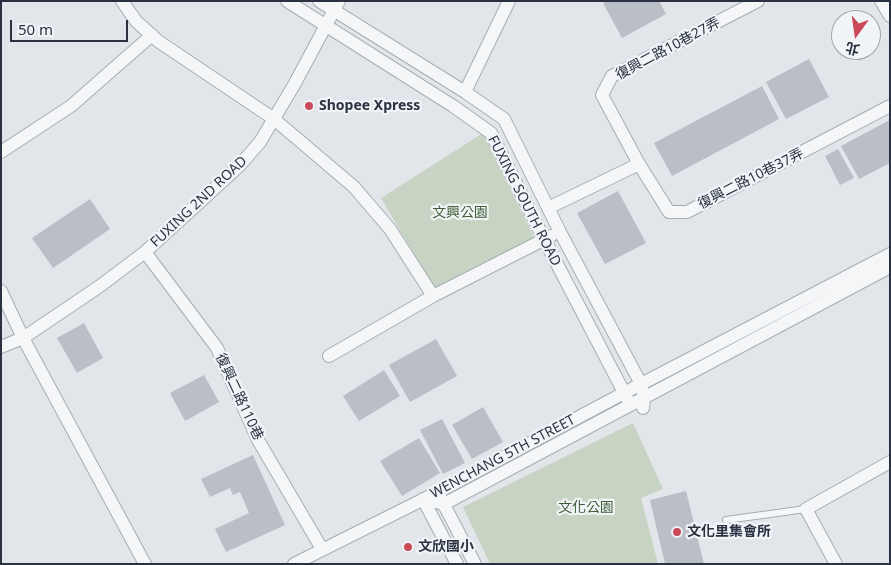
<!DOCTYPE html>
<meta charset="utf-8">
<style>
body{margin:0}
#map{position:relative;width:891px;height:565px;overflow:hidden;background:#e2e5ea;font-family:"Noto Sans","Noto Sans TC",sans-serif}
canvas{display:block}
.frame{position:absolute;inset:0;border:2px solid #2a3242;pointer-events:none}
.north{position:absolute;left:831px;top:10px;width:50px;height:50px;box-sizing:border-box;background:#f1f4f7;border:1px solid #a1a6af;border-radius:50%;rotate:194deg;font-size:14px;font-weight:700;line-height:20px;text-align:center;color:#2a3242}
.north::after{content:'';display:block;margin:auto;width:18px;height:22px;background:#cc4959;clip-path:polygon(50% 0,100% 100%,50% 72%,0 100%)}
.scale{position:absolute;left:10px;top:20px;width:118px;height:22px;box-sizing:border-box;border:2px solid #2a3242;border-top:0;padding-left:6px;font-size:15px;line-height:18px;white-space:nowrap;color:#2a3242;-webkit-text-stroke:4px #f1f4f7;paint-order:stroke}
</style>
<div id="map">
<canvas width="891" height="565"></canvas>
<div class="frame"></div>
<div class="north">北</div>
<div class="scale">50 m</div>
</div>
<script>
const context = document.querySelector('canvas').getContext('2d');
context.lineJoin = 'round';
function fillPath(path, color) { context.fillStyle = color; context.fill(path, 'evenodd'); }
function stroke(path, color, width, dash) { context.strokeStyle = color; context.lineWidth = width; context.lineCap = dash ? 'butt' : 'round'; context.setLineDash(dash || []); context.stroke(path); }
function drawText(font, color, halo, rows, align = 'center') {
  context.font = font + ' "Noto Sans","Noto Sans TC",sans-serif'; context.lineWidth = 4.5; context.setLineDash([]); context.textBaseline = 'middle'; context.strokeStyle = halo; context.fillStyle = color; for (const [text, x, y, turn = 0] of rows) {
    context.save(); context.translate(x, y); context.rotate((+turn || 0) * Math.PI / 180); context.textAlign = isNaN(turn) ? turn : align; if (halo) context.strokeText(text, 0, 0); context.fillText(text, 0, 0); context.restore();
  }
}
fillPath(new Path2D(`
 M483 133 535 239 434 288 381 198Z
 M633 423 663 489 641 498 658 564H490L463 507Z`), '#c7d4c3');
fillPath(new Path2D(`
 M607 1H659L666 14 622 38 603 3Z
 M809 59 829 97 786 119 766 82Z
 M762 86 779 119 672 176 654 143Z
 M890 120V163L859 179 841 146Z
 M838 149 854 178 840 185 825 156Z
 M618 191 646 243 605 264 577 213Z
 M90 199 110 229 53 268 32 238Z
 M84 323 103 358 77 373 57 338Z
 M436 339 457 376 410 402 389 365Z
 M384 370 400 396 359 421 343 396Z
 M204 375 219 402 185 421 170 393Z
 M483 407 503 442 472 459 452 425Z
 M442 419 465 463 443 474 420 430Z
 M419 438 440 473 402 496 380 461Z
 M253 455 285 525 226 552 215 529 249 513 240 492 233 495 230 488 210 497 201 479Z
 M686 491 704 564H665L650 500Z`), '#b9bec7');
const service = new Path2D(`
 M726 520 806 509`);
const minor = new Path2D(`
 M122 1 136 21 158 41 274 119 354 187 390 229 433 296
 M287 1 453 106 491 133 544 239 630 404
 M319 1 465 92 504 119 560 232 641 384 644 397 643 408
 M881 1 890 16
 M465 92 509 1
 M1 152 71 106 152 35
 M639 164 602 95 612 76 758 1
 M548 208 639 164 669 212H687L890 106
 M145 252 217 348 258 440 322 549
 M1 291 23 338 145 564
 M1 347 23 338 100 286 145 252 240 165 260 142 294 85 339 1
 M329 356 433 296 551 236
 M440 497 475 564
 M423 499 444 504 890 267
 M423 499 457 564
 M294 564 438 492 624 393 890 254
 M836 564 806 509 890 462`);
stroke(service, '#a7acb4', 8);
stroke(minor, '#a7acb4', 14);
stroke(service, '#f4f6f8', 6);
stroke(minor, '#f4f6f8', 12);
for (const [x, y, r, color] of [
 [309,106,5,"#cc4959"],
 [677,532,5,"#cc4959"],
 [408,547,5,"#cc4959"]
]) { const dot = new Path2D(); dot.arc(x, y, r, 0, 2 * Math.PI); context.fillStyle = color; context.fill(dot); stroke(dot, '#f1f4f7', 2); }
drawText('14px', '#2a3242', '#f1f4f7', [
 ["復興二路10巷27弄",668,49,-28],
 ["復興二路10巷37弄",751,179,-27],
 ["FUXING SOUTH ROAD",524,201,63],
 ["FUXING 2ND ROAD",199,202,-43],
 ["復興二路110巷",239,397,65],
 ["WENCHANG 5TH STREET",503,457,-28]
]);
drawText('bold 14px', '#2a3242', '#f1f4f7', [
 ["Shopee Xpress",319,106],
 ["文化里集會所",687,532],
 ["文欣國小",418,547]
], 'left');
drawText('14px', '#3d5d37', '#f1f4f7', [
 ["文興公園",460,213],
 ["文化公園",586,508]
]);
</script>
